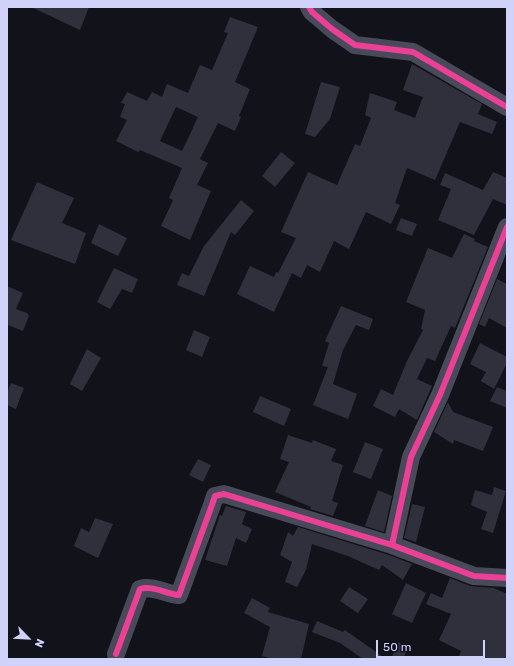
<!DOCTYPE html>
<style>
body{margin:0}
#map{position:relative;width:514px;height:666px;overflow:hidden;background:#12121a;font-family:Rubik,sans-serif}
canvas{display:block}
.frame{position:absolute;inset:0;border:8px solid #d1d2f9;pointer-events:none}
.north{position:absolute;left:8px;top:618px;width:40px;height:40px;-webkit-text-stroke:3px #0f0f1d;paint-order:stroke;rotate:114deg;font-size:11px;font-weight:700;line-height:16px;text-align:center;color:#d1d2f9}
.north::after{content:'';display:block;margin:auto;width:14px;height:18px;background:#d1d2f9;clip-path:polygon(50% 0,100% 100%,50% 72%,0 100%)}
.scale{position:absolute;left:376px;top:640px;width:109px;height:18px;box-sizing:border-box;border:2px solid #d1d2f9;border-top:0;padding-left:5px;font-size:12px;line-height:14px;white-space:nowrap;color:#d1d2f9;-webkit-text-stroke:3px #0f0f1d;paint-order:stroke}
</style>
<div id="map">
<canvas width="514" height="666"></canvas>
<div class="frame"></div>
<div class="north">N</div>
<div class="scale">50 m</div>
</div>
<script>
const context = document.querySelector('canvas').getContext('2d');
context.lineJoin = 'round';
function fillPath(path, color) { context.fillStyle = color; context.fill(path, 'evenodd'); }
function stroke(path, color, width, dash) { context.strokeStyle = color; context.lineWidth = width; context.lineCap = dash ? 'butt' : 'round'; context.setLineDash(dash || []); context.stroke(path); }
fillPath(new Path2D(`
 M31 7H89L80 30Z
 M230 17 258 27 235 82 250 89 239 116 241 117 235 131 218 123 200 159 208 163 197 185 211 191 190 240 161 226 173 200 169 198 182 168 140 150 138 152 116 141 127 120 120 117 125 104 121 103 127 92 147 101 152 92 162 97 167 84 188 93 200 65 212 70 228 33 224 32ZM176 107 198 117 182 151 160 141Z
 M412 64 482 104 478 114 497 122 492 134 460 122 435 180 407 168 395 203 400 205 391 224 366 212 349 249 334 241 320 272 307 265 301 278 292 273 274 312 237 294 250 266 274 277 276 272 278 273 296 238 281 232 308 172 337 185 355 144 360 146 371 118 365 115 370 93 397 102 394 110 415 118 423 97 403 90Z
 M321 82 340 87 330 119 315 137 305 134Z
 M281 152 295 163 275 187 262 176Z
 M493 172 507 178V205L493 199 474 235 438 220 451 189 440 185 445 173 483 190Z
 M37 182 74 198 62 223 86 233 75 264 11 240Z
 M241 200 254 211 235 235 231 232 204 296 177 285 182 273 189 276 204 246Z
 M401 218 417 224 412 236 396 230Z
 M99 224 127 238 118 256 91 243Z
 M464 234 475 239 474 241 488 247 455 328 451 326 435 361 427 358 417 379 432 386 417 420 399 409 395 417 373 406 381 389 393 395 407 361 423 330 421 329 425 310 406 302 428 248 452 258Z
 M114 268 138 279 132 293 122 289 110 309 97 302Z
 M497 279 507 284V328L489 318 485 327 479 324Z
 M7 286 23 293 16 309 27 313 29 316 23 331 8 325 7 328Z
 M341 306 373 319 369 330 356 325 343 350 333 384 357 394 348 419 313 405 328 367 322 366 329 343 325 341Z
 M194 330 210 337 202 357 186 350Z
 M480 343 507 357V363L494 389 481 381 486 372 470 364Z
 M87 349 101 358 82 391 70 384Z
 M11 383 24 388 16 409 7 405V393Z
 M497 387 507 391V408L490 401Z
 M260 396 291 409 284 426 253 412Z
 M448 402 453 412 493 427 483 451 454 440 453 444 434 432Z
 M288 435 312 443 313 440 336 449 331 461 343 465 332 501 338 503 333 516 310 509 311 507 275 492 289 462 280 459Z
 M365 442 383 449 371 479 353 472Z
 M198 459 211 465 203 482 189 475Z
 M494 487 506 491 493 533 481 529 487 512 471 505 475 490 492 495Z
 M378 490 392 496 384 532 365 526Z
 M412 504 425 507 416 542 404 538Z
 M226 506 246 512 242 524 252 529 246 543 236 538 227 566 205 560 220 515 222 516Z
 M95 518 113 524 98 558 74 546 81 528 89 532Z
 M298 527 389 555 412 564 403 580 382 565 379 570 348 556 312 544 306 570 297 587 285 582 292 562 280 555 288 532 293 536Z
 M450 578 470 586 494 588 507 594V659H465L459 656 461 651 439 640 451 614 426 604 431 593 442 598Z
 M406 583 426 593 412 623 392 614Z
 M349 587 368 599 358 613 340 601Z
 M252 598 270 608 268 612 309 624 301 659H274L262 656 270 627 244 613Z
 M317 621 343 632 345 630 386 659H363L340 643 312 632Z
 M398 642 408 647 403 659H391Z`), '#30303c');
stroke(new Path2D(`
 M309 7 312 12 332 29 355 45 413 52 507 107
 M392 545 411 457 440 395 507 227
 M116 654 140 589C153 585 166 594 179 595L212 505 215 496 224 494 392 545 474 576 507 578`), '#484959', 18);
stroke(new Path2D(`
 M309 7 312 12 332 29 355 45 413 52 507 107
 M392 545 411 457 440 395 507 227
 M116 654 140 589C153 585 166 594 179 595L212 505 215 496 224 494 392 545 474 576 507 578`), '#ea4096', 6);
</script>
